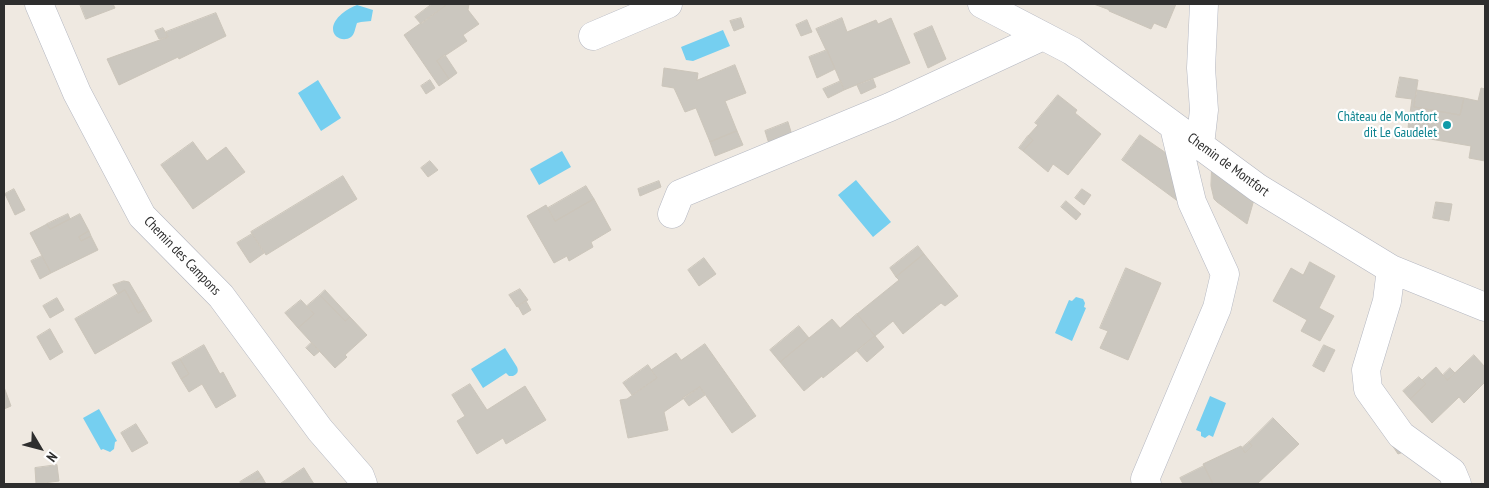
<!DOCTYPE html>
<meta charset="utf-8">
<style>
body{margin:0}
#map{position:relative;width:1489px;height:488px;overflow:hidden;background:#efe9e1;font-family:"PT Sans Narrow",sans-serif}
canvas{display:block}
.frame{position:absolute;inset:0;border:5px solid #2e2e2e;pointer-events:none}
.north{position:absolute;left:15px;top:423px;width:50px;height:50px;-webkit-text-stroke:4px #fff;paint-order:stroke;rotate:127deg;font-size:14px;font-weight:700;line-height:20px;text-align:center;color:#2e2e2e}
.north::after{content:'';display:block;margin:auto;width:18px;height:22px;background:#2e2e2e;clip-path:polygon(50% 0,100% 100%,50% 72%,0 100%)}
</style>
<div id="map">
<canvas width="1489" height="488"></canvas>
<div class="frame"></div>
<div class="north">N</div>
</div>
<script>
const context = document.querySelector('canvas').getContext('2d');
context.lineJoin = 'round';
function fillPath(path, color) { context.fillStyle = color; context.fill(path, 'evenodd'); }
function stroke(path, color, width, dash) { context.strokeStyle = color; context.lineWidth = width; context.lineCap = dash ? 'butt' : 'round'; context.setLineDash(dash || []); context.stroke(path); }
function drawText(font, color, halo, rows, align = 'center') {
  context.font = font + ' "PT Sans Narrow",sans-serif'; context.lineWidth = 4.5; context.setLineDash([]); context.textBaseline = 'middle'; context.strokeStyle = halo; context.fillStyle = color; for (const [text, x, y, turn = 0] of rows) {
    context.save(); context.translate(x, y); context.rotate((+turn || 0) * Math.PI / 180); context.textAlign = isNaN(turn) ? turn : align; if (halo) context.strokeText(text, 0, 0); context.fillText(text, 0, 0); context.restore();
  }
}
fillPath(new Path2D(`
 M357 5 373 10 371 21 361 22 357 23C355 28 355 34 351 37 344 42 333 38 333 29 333 18 348 8 357 5Z
 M723 30 730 46 693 61 686 60 681 47Z
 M318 80 341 118 321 131 298 93Z
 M562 151 571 167 539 185 530 169Z
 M856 180 891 222 873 237 838 195Z
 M1076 297 1083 299 1085 303 1084 307 1086 308 1072 341 1055 333 1069 300 1072 301Z
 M505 348 517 367C519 372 517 374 513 376H509L506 373 483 388 471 369Z
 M1210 396 1226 403 1213 437 1209 435 1205 438 1201 436V432L1196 430Z
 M99 409 117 441 115 442 114 449 110 452 103 449 101 450 83 418Z`), '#75cff0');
const building = new Path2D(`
 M80 4H113L115 8 86 19Z
 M432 4H446L445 6 421 24 415 17Z
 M446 4H469L468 10 479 24 463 35 467 41 437 61 449 79 439 86 404 35 445 6Z
 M1094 4H1176L1166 28 1154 23 1151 29 1109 11V10Z
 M216 13 226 36 179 59 178 57 119 85 107 59 168 37 166 32Z
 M741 18 744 27 734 31 730 21Z
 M842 18 847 32 876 20 878 24 891 18 910 63 844 90 827 50H826L816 29Z
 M807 20 812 32 801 36 796 25Z
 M932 26 946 59 928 68 914 34Z
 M163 28 168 37 159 39 155 31Z
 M827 50 835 69 817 78 809 57Z
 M445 55 457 73 449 79 437 61Z
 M735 65 746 93 725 101 737 131 710 142 696 108 685 112 674 88 662 86 664 68 698 73 697 80Z
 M1400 77 1418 80 1414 107 1460 115 1464 98 1478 101 1481 88 1485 89V161L1469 158 1471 146 1407 135 1412 99 1396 97Z
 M873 79 876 87 861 94 857 85Z
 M430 80 435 88 426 94 421 86Z
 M841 81 844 90 828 98 823 89Z
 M1417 90 1464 98 1460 115 1414 107Z
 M1058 95 1077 110 1075 113 1101 134 1068 175 1053 164 1048 172 1023 151 1033 140 1028 136 1038 125 1035 123Z
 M788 122 792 135 769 144 765 131Z
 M737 131 743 145 715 156 710 142Z
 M1140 135 1166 153 1179 202 1122 160Z
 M1028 136 1033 140 1023 151 1019 148Z
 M193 142 207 161 226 147 245 172 193 209 161 165Z
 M430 161 438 170 428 177 421 168Z
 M1212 166 1255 196 1247 224 1217 202 1214 199 1211 186Z
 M343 176 357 199 266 255 251 232Z
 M659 181 661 187 640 196 638 189Z
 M586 186 594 199 555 221 548 208Z
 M14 189 25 210 15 215 5 194Z
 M1082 189 1091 195 1084 205 1075 198Z
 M594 199 611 230 591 242 593 247 569 261 567 256 554 263 527 216 546 205 555 221Z
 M1066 201 1081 214 1076 220 1061 207Z
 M1436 202 1452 204 1449 221 1433 218Z
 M68 214 70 219 50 229 47 224Z
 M80 214 89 231 79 237 81 241 91 236 98 250 51 273 30 233 47 224 50 229Z
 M89 231 91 236 81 241 79 237Z
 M252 234 264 253 250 263 237 243Z
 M918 246 924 254 896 277 890 268Z
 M924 254 958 296 945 306 941 303 903 334 893 321 875 336 857 314 899 280 896 277Z
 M42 256 51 273 40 279 31 261Z
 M704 258 716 274 699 286 688 270Z
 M1310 262 1335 276 1319 308 1334 316 1320 341 1301 331 1307 320 1273 301 1291 268 1303 275Z
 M1126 268 1161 283 1128 360 1100 348 1108 331 1100 328Z
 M124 281 129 282 145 309 138 313 125 290 118 294 113 285Z
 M520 289 528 300 517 307 509 295Z
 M125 290 138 313 145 309 152 321 95 354 75 319Z
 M325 290 350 317 345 321 320 295Z
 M320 295 345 321 350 317 367 335 345 355 347 357 335 368 298 328 314 314 307 306Z
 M57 298 64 310 50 318 43 306Z
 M301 300 314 314 298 328 285 313Z
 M526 301 531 310 523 315 518 306Z
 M857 314 875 336 823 378 822 376 804 391 780 362 832 319 840 328Z
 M799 326 809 338 780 362 770 350Z
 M50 329 63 352 50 360 37 337Z
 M875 336 884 347 867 362 857 351Z
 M311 343 320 351 314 356 306 348Z
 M705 344 756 416 732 433 700 387 664 412 668 430 628 438 620 400 627 399 657 378 651 370 676 353 681 360Z
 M204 345 220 374 223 372 236 396 216 408 202 384 189 392 181 379 189 374 180 359Z
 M1324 345 1335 350 1324 372 1313 366Z
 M1474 355 1485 367V382L1464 403 1459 397 1432 423 1410 399 1426 384 1422 380 1436 367 1447 380Z
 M180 359 189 374 181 379 172 363Z
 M648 365 657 378 632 395 623 383Z
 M1450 368 1455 373 1447 380 1443 375Z
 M1419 377 1426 384 1410 399 1403 391Z
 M470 384 487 410 525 386 546 420 506 444 503 438 477 454 457 421 465 416 452 395Z
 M4 387 11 406 4 409Z
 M700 387 705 395 689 406 683 398Z
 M1273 418 1299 444 1257 484H1213L1203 464 1241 446 1245 453 1252 446 1249 442Z
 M136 424 148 443 132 452 121 433Z
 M1249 442 1252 446 1245 453 1242 448Z
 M1394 444 1406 451 1398 454 1392 445Z
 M57 465 59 481 36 484 35 468Z
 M1204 466 1213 484H1183L1180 478Z
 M304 468 314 484H280Z
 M258 471 262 477 250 484H241L240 482Z
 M262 477 266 484H250Z`);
fillPath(building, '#cbc7bf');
stroke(building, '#cbc5ba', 1);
const minor = new Path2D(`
 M39 4 77 93 142 216 221 296 320 430 360 476 363 484
 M982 4 1072 51 1258 188 1391 269 1485 307
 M593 36 668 4
 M1200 145 1204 110 1201 68 1204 4
 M672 214 680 194 890 107 1043 36
 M1391 269 1387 301 1366 370 1368 389 1401 435 1452 472 1457 484
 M1147 484 1145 479 1217 308 1225 274 1192 202 1174 127`);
stroke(minor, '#b4b7c1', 29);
stroke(minor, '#fff', 28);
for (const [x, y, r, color] of [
 [1447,125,5,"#0f9aa8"]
]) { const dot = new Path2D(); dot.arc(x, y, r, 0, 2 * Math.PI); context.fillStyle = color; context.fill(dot); stroke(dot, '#fff', 2); }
drawText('14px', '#0d838f', '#fff', [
 ["Château de Montfort",1437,117],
 ["dit Le Gaudelet",1437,133]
], 'right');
drawText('14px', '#2e2e2e', '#fff', [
 ["Chemin de Montfort",1228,165,36],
 ["Chemin des Campons",182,256,46]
]);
</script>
